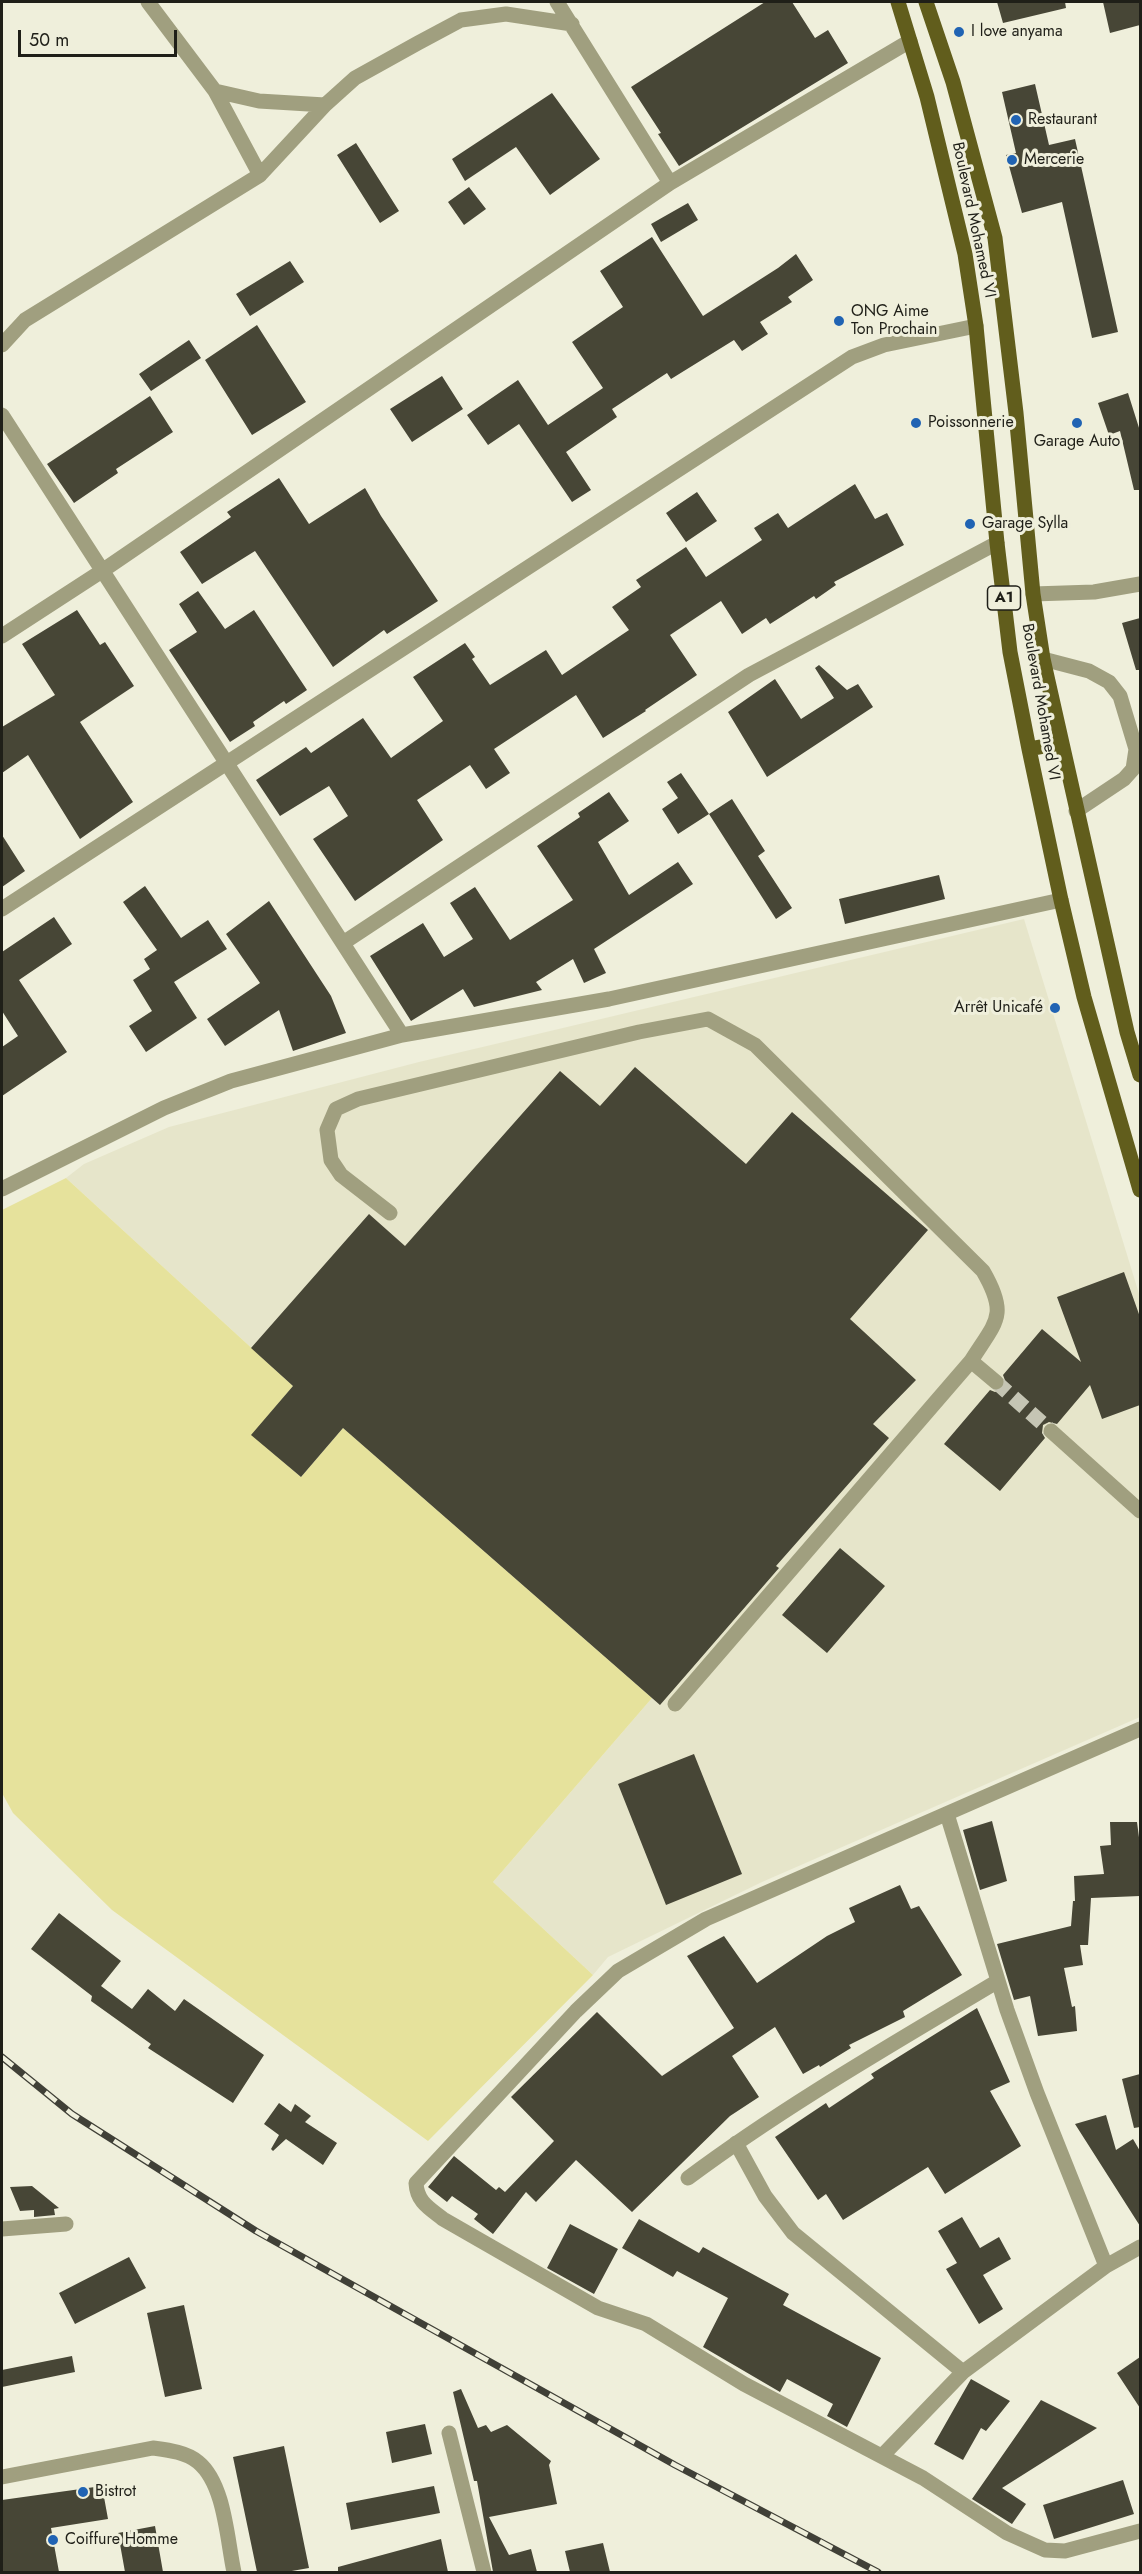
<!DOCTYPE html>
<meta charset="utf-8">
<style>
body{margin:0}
#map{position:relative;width:1142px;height:2574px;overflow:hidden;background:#efefdb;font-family:Jost,sans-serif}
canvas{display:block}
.frame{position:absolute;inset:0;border:3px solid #1f1f18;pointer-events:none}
.scale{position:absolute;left:18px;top:30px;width:159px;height:27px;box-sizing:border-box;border:3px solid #1f1f18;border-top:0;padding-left:8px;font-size:18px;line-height:21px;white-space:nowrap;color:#1f1f18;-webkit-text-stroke:4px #efefdb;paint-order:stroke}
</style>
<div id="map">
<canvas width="1142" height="2574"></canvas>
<div class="frame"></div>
<div class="scale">50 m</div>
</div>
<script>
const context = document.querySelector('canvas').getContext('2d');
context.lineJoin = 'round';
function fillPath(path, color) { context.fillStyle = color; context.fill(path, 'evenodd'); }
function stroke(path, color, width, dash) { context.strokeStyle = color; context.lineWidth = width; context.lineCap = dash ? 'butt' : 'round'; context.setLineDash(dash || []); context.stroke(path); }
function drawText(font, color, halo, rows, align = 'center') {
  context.font = font + ' Jost,sans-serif'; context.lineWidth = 6; context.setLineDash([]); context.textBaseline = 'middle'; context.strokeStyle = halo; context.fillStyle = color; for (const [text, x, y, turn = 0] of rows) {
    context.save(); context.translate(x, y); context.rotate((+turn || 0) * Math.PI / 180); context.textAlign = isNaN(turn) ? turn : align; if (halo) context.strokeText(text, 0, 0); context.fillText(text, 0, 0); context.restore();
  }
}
fillPath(new Path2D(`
 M1024 919 1140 1297V1717L762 1882 608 1957 593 1975 493 1882 652 1698 293 1386 66 1178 84 1164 169 1127 419 1062Z`), '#e6e5ca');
fillPath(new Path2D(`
 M66 1178 293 1386 252 1435 301 1477 343 1428 652 1698 493 1882 593 1975 428 2141 112 1910 13 1813 2 1793V1210Z`), '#e6e29c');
fillPath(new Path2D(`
 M765 2H792L815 38 828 30 848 63 679 166 658 134 661 133 631 87Z
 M997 2H1065L1066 8 1003 23Z
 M1103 2H1140V25L1110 33Z
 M1035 84 1049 145 1075 139 1118 332 1092 338 1062 202 1022 213 1006 155 1016 153 1002 92Z
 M552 93 600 159 550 195 516 147 465 181 452 159Z
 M356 143 399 211 380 223 337 155Z
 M469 187 486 209 464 225 448 202Z
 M688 203 698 220 661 242 651 224Z
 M652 237 703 316 778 268 796 254 813 280 788 297 792 302 760 322 768 334 742 351 734 340 671 379 667 373 612 409 617 417 566 452 591 490 572 502 519 424 488 445 467 415 518 380 548 425 603 388 572 342 623 307 600 271Z
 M290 261 304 282 250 316 236 294Z
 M257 325 306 402 252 435 205 360Z
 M189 340 201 358 151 391 139 374Z
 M442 376 463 409 412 442 390 409Z
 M1128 393 1140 431V490H1134L1120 431 1109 435 1098 403Z
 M150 396 173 432 116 469 118 473 74 503 47 464Z
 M279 478 309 524 365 488 381 516 438 601 387 634 384 630 333 667 255 551 202 584 180 552 231 517 227 512Z
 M855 484 875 519 887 513 904 545 834 582 836 585 816 599 814 596 770 624 766 618 742 634 721 601 670 635 697 675 645 710 646 711 603 738 576 695 494 749 510 773 486 789 470 765 417 800 443 840 355 901 313 839 348 816 329 786 280 816 256 780 306 747 311 753 363 718 391 758 443 721 413 677 465 643 475 657 472 659 490 685 546 650 562 675 629 630 612 607 641 587 636 580 686 547 706 577 762 540 754 528 778 513 788 528Z
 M697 492 717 521 686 542 666 513Z
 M198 591 225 629 254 610 307 690 286 704 284 701 253 722 255 726 230 742 169 650 197 632 179 604Z
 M77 610 100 645 105 642 134 686 80 722 133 802 80 839 28 755 2 773V727L55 695 22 644Z
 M1140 618V670H1136L1122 623Z
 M819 665 847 690 858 684 873 707 767 777 728 712 775 679 801 719 834 698 815 668Z
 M681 773 709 814 678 834 662 809 678 798 667 782Z
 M609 792 629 821 598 842 629 895 678 862 693 884 594 949 606 973 584 983 573 959 536 982 542 990 474 1007 463 989 411 1021 370 956 423 923 444 957 473 939 450 903 475 887 510 940 573 900 537 846 580 817 578 813Z
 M732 799 765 851 758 856 792 908 776 919 709 814Z
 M2 835 25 871 2 887Z
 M939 875 945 899 845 924 839 899Z
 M145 886 181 938 208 920 227 949 174 982 197 1018 146 1052 129 1026 152 1011 133 980 150 969 144 959 157 950 123 902Z
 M269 901 331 996 346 1033 293 1051 279 1010 225 1046 207 1019 260 983 226 934Z
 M54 917 72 944 19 980 67 1052 2 1096V1047L18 1036 2 1011V952Z
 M635 1067 746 1164 792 1112 928 1230 850 1319 916 1380 873 1424 889 1438 776 1566 779 1568 660 1705 343 1428 301 1477 251 1435 293 1386 251 1348 369 1214 405 1246 560 1071 600 1106Z
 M1124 1272 1140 1317V1405L1102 1419 1090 1385 1057 1424 1049 1422 1043 1425 1042 1433 1045 1438 1000 1491 944 1444 990 1390 995 1392 1003 1389 1006 1383 1003 1375 1042 1329 1081 1362 1057 1297Z
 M840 1548 885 1586 827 1653 782 1615Z
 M694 1754 742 1874 666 1905 618 1784Z
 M992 1821 1007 1881 980 1890 963 1830Z
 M1110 1822H1137L1140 1845V1896L1091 1898 1088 1945H1080L1083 1965 1064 1968 1072 2007 1075 2006 1077 2031 1038 2036 1030 1996 1014 2000 997 1944 1071 1926 1073 1901H1075L1074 1876 1104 1874 1100 1846 1111 1845Z
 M900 1885 911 1909 919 1906 962 1975 903 2011 905 2017 849 2045 851 2048 820 2067 819 2065 803 2074 775 2027 732 2056 759 2097 730 2116 632 2212 576 2160 536 2202 526 2192 493 2234 474 2219 478 2214 452 2196 447 2202 428 2187 454 2156 496 2190 499 2187 505 2192 554 2141 511 2097 597 2012 662 2076 734 2028 687 1956 724 1936 757 1983 827 1936 855 1922 849 1908Z
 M59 1913 121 1961 101 1986 132 2009 148 1989 175 2011 184 1999 264 2055 233 2103 148 2048 151 2044 91 2001 92 1996 31 1949Z
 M977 2008 1010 2082 990 2091 1021 2146 945 2194 928 2167 843 2220 826 2194 818 2200 775 2137 826 2103 829 2108 874 2078 871 2074Z
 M1140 2074V2127L1134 2128 1122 2079Z
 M279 2103 291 2112 295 2104 311 2116 305 2122 337 2143 323 2165 286 2139 273 2151 271 2149 279 2135 264 2124Z
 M1106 2115 1116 2150 1133 2139 1140 2151V2226L1075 2124Z
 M32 2186 59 2208 54 2209 55 2215 34 2217V2210L20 2211 10 2187Z
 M962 2217 980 2248 999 2237 1011 2259 983 2275 1003 2309 979 2324 946 2269 957 2263 938 2231Z
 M639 2219 699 2253 703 2247 789 2294 783 2305 881 2358 847 2427 827 2416 833 2404 787 2379 780 2392 703 2347 728 2298 677 2271 673 2277 622 2248Z
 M570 2224 618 2249 594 2294 547 2268Z
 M129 2257 146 2288 75 2324 59 2293Z
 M184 2305 202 2389 165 2397 147 2313Z
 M72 2356 75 2372 2 2387V2370Z
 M1140 2357V2408L1117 2373Z
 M971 2379 1010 2401 986 2431 981 2428 963 2460 934 2444Z
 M461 2389 478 2428 486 2425 491 2432 507 2425 551 2461 549 2465 557 2504 489 2517 509 2555 531 2549 537 2572H493L477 2481H474L453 2392Z
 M1041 2400 1097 2428 1002 2488 1026 2504 1012 2524 972 2499Z
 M425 2424 432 2454 392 2463 386 2432Z
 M284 2446 309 2568 286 2572H257L233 2457Z
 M1123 2480 1134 2514 1054 2539 1043 2505Z
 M102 2486 108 2519 51 2528 59 2572H2V2500Z
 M434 2486 440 2513 351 2530 346 2503Z
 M155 2526 163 2572H125L118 2533Z
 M441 2539 448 2572H338V2567Z
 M603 2543 610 2572H570L565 2551Z`), '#474636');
stroke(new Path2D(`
 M996 1382 1051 1431`), '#c5c5b4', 15, [15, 8]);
stroke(new Path2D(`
 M148 2 215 91 260 175
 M557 2 670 183
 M215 91 259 101 325 105
 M2 345 25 320 260 175 325 105 355 78 418 43 461 20 506 14 572 24
 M2 415 402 1035
 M1033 594 1094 592 1140 584
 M2 636 102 571 670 183 910 41
 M1043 659 1089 671 1109 682 1120 696 1136 749 1133 769 1124 779 1076 811
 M2 909 852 357 884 345 976 326
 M343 943 749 675 997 543
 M2 1189 164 1108 231 1081 402 1035 609 999 1061 900
 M390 1213 341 1175 331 1160 327 1130 336 1109 358 1099 639 1032 708 1019 755 1045 983 1271C1009 1316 996 1321 971 1361L675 1704
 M971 1361 996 1382
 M1051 1431 1140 1511
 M1140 1729 706 1919 618 1971 576 2011 416 2183C417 2202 429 2208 443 2219L598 2308 646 2324 744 2384 923 2478 1007 2533 1045 2550 1065 2551 1140 2531
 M947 1814 1007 2010 1037 2093 1106 2266
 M736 2143 765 2196 793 2233 963 2372
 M688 2178C786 2105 893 2044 998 1981
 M2 2229 66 2224
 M449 2433 484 2572
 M882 2456 963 2372 1106 2266 1140 2247
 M2 2477 153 2448C168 2450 186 2452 198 2462 225 2484 227 2540 234 2572`), '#a09f7f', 15);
stroke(new Path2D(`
 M898 2 927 97 965 254 976 326 997 543 1010 652 1029 749 1061 900 1084 997 1140 1190
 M926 2 953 82 995 238 1016 413 1033 594 1043 659 1127 1032 1140 1075
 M1029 749 1061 743`), '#615d1c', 15);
const rail = new Path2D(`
 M2 2057 72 2114 256 2231 675 2465 878 2572`);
stroke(rail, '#404037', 7);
stroke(rail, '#efefdb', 4.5, [14]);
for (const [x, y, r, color] of [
 [959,32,6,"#2063b3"],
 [1016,120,6,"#2063b3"],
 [1012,160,6,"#2063b3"],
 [839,321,6,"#2063b3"],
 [916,423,6,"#2063b3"],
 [1077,423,6,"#2063b3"],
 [970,524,6,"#2063b3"],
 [1055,1008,6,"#2063b3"],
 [83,2492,6,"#2063b3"],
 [53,2540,6,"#2063b3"]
]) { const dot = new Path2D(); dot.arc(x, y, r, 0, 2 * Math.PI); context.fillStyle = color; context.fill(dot); stroke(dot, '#efefdb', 2); }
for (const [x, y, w] of [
 [1004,598,33]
]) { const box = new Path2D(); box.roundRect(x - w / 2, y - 12, w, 24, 4.5); context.fillStyle = '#efefdb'; context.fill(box); stroke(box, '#1f1f18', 1.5); }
drawText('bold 15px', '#1f1f18', null, [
 ["A1",1004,598]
]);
drawText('16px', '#1f1f18', '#efefdb', [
 ["I love anyama",971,32],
 ["Restaurant",1028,120],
 ["Mercerie",1024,160],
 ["ONG Aime",851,312],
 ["Ton Prochain",851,330],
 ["Poissonnerie",928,423],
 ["Garage Auto",1077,442,"center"],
 ["Garage Sylla",982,524],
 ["Arrêt Unicafé",1043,1008,"right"],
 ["Bistrot",95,2492],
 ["Coiffure Homme",65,2540]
], 'left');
drawText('16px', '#1f1f18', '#efefdb', [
 ["Boulevard Mohamed VI",973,220,78],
 ["Boulevard Mohamed VI",1040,702,80]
]);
</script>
